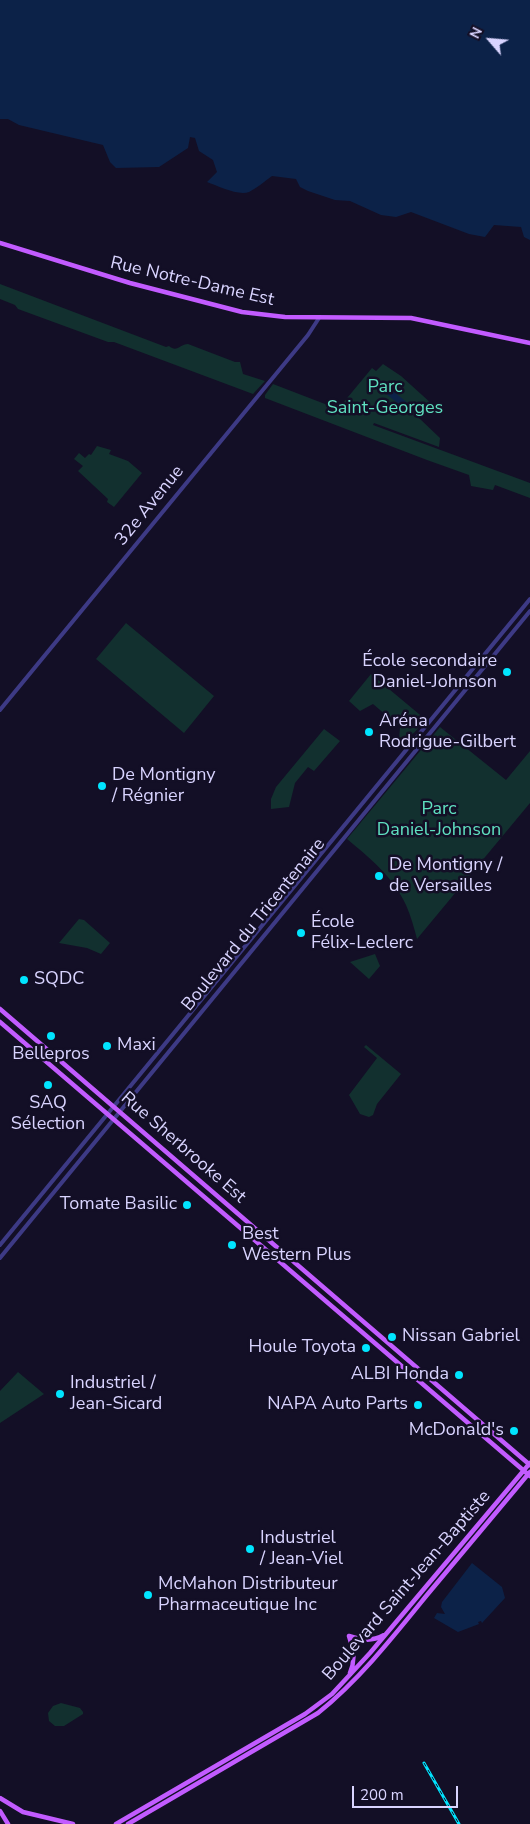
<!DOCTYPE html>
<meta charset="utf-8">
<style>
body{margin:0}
#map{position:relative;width:530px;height:1824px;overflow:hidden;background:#130f26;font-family:"Nunito Sans",sans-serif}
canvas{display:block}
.north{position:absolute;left:465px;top:15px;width:50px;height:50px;-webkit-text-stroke:4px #130f26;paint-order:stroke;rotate:297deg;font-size:14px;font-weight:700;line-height:20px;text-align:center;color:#d9d4ff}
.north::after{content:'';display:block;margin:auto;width:18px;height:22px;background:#d9d4ff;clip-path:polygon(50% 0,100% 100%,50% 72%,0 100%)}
.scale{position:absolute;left:352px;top:1786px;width:106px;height:22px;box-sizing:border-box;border:2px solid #d9d4ff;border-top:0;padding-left:6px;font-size:15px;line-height:18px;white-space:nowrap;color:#d9d4ff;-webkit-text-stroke:4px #130f26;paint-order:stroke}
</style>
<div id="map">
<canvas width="530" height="1824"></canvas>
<div class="north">N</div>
<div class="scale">200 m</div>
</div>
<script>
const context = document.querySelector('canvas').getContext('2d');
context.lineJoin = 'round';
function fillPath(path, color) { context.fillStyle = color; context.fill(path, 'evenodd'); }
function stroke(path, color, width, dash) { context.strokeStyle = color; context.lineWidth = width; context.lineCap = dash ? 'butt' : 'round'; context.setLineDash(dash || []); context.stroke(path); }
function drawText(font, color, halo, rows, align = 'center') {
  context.font = font + ' "Nunito Sans",sans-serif'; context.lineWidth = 5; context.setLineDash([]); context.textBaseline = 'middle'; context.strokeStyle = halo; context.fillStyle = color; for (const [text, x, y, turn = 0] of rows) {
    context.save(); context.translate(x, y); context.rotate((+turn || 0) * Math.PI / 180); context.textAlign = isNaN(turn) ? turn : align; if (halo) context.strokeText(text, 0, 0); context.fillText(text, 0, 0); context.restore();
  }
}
fillPath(new Path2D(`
 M0 284 166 347 169 346C177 353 180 344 188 344L235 362H240L243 374 265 381 253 394 114 342H108L18 309 15 305 0 299Z
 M383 364 401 376 432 404 419 418 440 438 439 447 374 423 373 425 530 483V498L495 485 493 490 471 486 469 475 427 460 265 398V395L273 384 338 409 372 368 376 371Z
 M97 446 111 450 109 454 128 461 142 473 114 507 107 502 108 499 78 471 83 466 74 459 79 453 85 458 89 454 91 455Z
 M126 623 214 696 184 733 96 659Z
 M371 674 425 719C418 729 412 738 399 740L400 727 373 704 360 711 349 701Z
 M440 727 506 780 530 751V803L417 939C414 928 411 916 406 905 393 877 371 859 347 839Z
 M324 729 340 741 314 771 308 767 295 783 289 807 271 809V799L276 787Z
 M79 919 84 920 110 943 101 954 87 948 59 943Z
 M375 954 380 966 369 979 350 962Z
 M366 1045 401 1074 377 1104 373 1115 369 1117 360 1114 349 1095 377 1058 364 1047Z
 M18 1372 44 1394 0 1423V1391Z
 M61 1703 80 1708 83 1712V1714L64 1726H55L49 1721 48 1713 53 1706Z`), '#12302f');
fillPath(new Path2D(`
 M0 0H530V240L524 237 521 227 494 225 485 237 469 234 411 212 396 217 381 215 350 201 335 200 308 191 300 187 296 179 272 176C265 181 257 188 249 192 238 196 218 186 207 182L217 172 213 160 199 151 195 138 190 137 188 148 159 167 116 168 110 162 103 145 19 125 8 119H0Z
 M389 388 409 404 405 409 385 393Z
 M472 1563 502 1587 505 1598 482 1623 481 1621 478 1622 479 1624 458 1632 434 1618 437 1613 445 1614 441 1607 442 1602Z`), '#0c2248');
stroke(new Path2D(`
 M0 710 308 335 319 318
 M0 1245 530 599
 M0 1258 530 611`), '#3d3a85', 4);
stroke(new Path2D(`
 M0 243 130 283 242 312 285 317 411 318 530 343
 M0 1009 530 1465
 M0 1022 530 1476
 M349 1636C362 1640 371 1642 384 1635
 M349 1636C353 1649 356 1659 350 1673
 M0 1798 23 1812 73 1824
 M0 1811 8 1824
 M116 1824 305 1714 332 1694 370 1653 530 1463
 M128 1824 318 1713C360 1679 393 1637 427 1595 461 1554 496 1513 530 1472`), '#c25bff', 4.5);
const rail = new Path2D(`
 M424 1763 459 1824`);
stroke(rail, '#00e5ff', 3);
stroke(rail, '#130f26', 1, [4]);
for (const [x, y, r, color] of [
 [507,672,5,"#00e5ff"],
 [369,732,5,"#00e5ff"],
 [102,786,5,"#00e5ff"],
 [379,876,5,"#00e5ff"],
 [301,933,5,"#00e5ff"],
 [24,980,5,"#00e5ff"],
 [51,1036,5,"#00e5ff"],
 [107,1046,5,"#00e5ff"],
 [48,1085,5,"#00e5ff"],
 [187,1205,5,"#00e5ff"],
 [232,1245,5,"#00e5ff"],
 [392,1337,5,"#00e5ff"],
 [366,1348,5,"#00e5ff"],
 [459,1375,5,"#00e5ff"],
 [60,1394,5,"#00e5ff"],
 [418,1405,5,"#00e5ff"],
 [514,1431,5,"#00e5ff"],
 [250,1549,5,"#00e5ff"],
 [148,1595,5,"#00e5ff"]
]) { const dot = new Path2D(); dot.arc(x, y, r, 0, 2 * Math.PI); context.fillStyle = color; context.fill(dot); stroke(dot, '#130f26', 2); }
drawText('18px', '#d9d4ff', '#130f26', [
 ["Rue Notre-Dame Est",192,282,13],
 ["32e Avenue",150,506,-51],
 ["Boulevard du Tricentenaire",254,925,-51],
 ["Rue Sherbrooke Est",183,1148,41],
 ["Boulevard Saint-Jean-Baptiste",407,1586,-49]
]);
drawText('18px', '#5fe0c0', '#130f26', [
 ["Parc",385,388],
 ["Saint-Georges",385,409],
 ["Parc",439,810],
 ["Daniel-Johnson",439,831]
]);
drawText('18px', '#d9d4ff', '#130f26', [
 ["École secondaire",497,662,"right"],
 ["Daniel-Johnson",497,683,"right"],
 ["Aréna",379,722],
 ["Rodrigue-Gilbert",379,743],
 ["De Montigny",112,776],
 ["/ Régnier",112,797],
 ["De Montigny /",389,866],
 ["de Versailles",389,887],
 ["École",311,923],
 ["Félix-Leclerc",311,944],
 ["SQDC",34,980],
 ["Maxi",117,1046],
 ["Bellepros",51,1055,"center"],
 ["SAQ",48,1104,"center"],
 ["Sélection",48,1125,"center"],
 ["Tomate Basilic",177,1205,"right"],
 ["Best",242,1235],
 ["Western Plus",242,1256],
 ["Nissan Gabriel",402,1337],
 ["Houle Toyota",356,1348,"right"],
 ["ALBI Honda",449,1375,"right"],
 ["Industriel /",70,1384],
 ["Jean-Sicard",70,1405],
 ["NAPA Auto Parts",408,1405,"right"],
 ["McDonald's",504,1431,"right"],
 ["Industriel",260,1539],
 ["/ Jean-Viel",260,1560],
 ["McMahon Distributeur",158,1585],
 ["Pharmaceutique Inc",158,1606]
], 'left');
</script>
